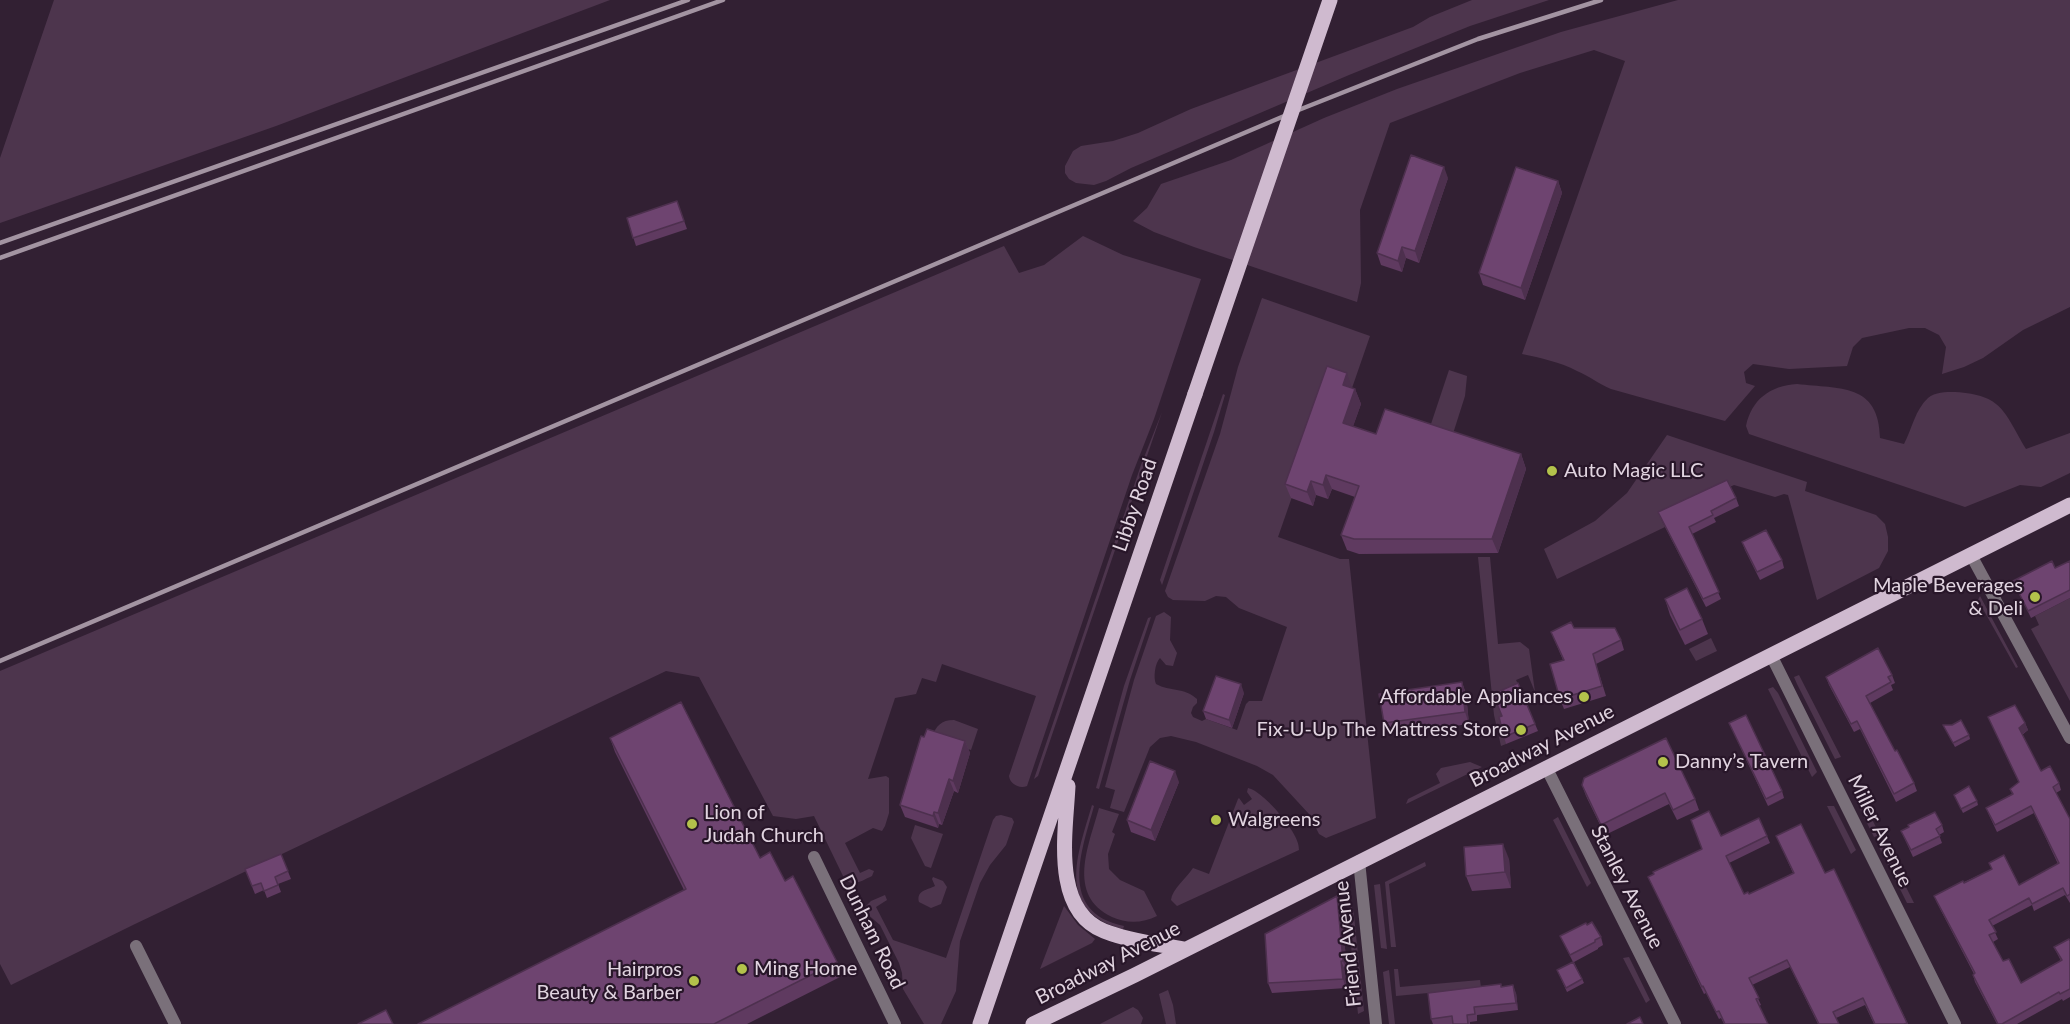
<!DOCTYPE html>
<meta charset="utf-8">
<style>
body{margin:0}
canvas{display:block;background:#322033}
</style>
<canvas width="2070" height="1024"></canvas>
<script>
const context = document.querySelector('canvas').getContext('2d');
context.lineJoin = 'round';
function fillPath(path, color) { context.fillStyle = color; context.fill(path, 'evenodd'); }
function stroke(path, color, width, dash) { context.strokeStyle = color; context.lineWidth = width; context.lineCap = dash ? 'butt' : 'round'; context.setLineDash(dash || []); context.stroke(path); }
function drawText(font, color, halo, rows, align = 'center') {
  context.font = font + ' Lato,sans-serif'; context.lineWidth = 4.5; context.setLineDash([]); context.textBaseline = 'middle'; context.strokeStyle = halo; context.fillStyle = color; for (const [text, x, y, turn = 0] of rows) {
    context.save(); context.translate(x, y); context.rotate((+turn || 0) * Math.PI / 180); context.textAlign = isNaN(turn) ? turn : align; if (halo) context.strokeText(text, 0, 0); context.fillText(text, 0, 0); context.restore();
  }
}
fillPath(new Path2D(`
 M54 0H610L276 126 0 223V158Z
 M1472 0H1549L1470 26 1349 75 1131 168 1106 181 1094 185 1076 183 1069 179 1065 173V166L1073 151 1081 146 1113 141 1138 133 1191 109 1413 27 1430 17Z
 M1678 0H2070V307L2023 330 1983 358 1964 367 1942 374 1946 347 1939 335 1925 328H1909L1862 338 1853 347 1847 366 1789 369 1753 364 1744 372 1746 383 1755 386 1725 421 1611 389C1599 384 1589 376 1577 371 1560 362 1541 358 1522 354L1625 61 1594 50 1520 73 1390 123 1360 210 1361 283 1357 302 1194 247 1154 232 1133 221 1147 208 1161 184 1231 160 1324 118 1397 89 1561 32Z
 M1083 236 1123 255 1201 279 1154 419 1132 475 1027 786C1019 789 1010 784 1009 776L1036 696 942 664 936 682 922 678 916 694 895 698 868 779 886 776 889 778V813L885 826 882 831 873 828 845 843 860 873 869 869 874 871 872 876C861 881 851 889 843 876L814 816 796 819 773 816 699 677 666 671 135 924 11 985 0 964V671L1004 246 1019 273 1044 265Z
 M1262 298 1370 336 1352 388 1332 382 1278 537 1340 559H1349L1376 818 1326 838 1319 834 1309 814 1273 775 1257 766 1196 742 1171 736 1160 738 1150 747 1124 812 1110 808 1115 790 1105 787 1134 680 1156 616 1164 612 1171 617 1170 640 1177 653 1173 666 1166 665 1160 658C1155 663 1153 678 1156 684 1170 692 1184 687 1197 699V703L1193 707 1191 713 1193 717 1202 721 1206 719 1237 730 1246 704 1249 701H1262L1287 627 1239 608 1226 597 1216 596 1205 601 1173 600 1168 597 1165 591 1220 434 1238 367Z
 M1449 370 1467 376 1465 396 1450 443 1427 436Z
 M1797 384C1840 389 1879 383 1880 438L1904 444C1912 429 1915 410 1928 398 1935 392 1946 392 1955 392 2003 395 2004 412 2026 449L2070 433V473L2041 487 2020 485 1965 507 1749 434 1746 426C1752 399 1770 386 1797 384Z
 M1223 394 1225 395 1214 432 1162 585 1160 580Z
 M1162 412 1038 776 1034 779 1141 465Z
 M1667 435 1807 482 1805 491 1876 515 1885 524 1888 537V551L1879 568 1817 600 1788 495 1784 494 1775 497 1734 485 1661 519 1665 527 1557 579 1544 549 1595 521 1627 493Z
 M1478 557H1490L1498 644 1520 642 1529 649 1535 692 1528 675 1516 680 1521 690 1505 723 1506 744 1501 746 1494 715Z
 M1980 596 2018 667 2016 668 1978 600Z
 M2070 598V701L2031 629 2039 625 2035 616Z
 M1151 617 1130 680 1099 789 1096 788 1124 686 1148 618Z
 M1711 638 1717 651 1696 661 1689 649Z
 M1799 675 1841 757 1835 759 1797 684 1794 677Z
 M1773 687 1778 693 1817 772 1812 777 1768 689Z
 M954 720 978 729 971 750 932 737C936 726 941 720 954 720Z
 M1470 762 1482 767 1406 804 1408 799 1440 783 1436 774 1441 768Z
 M1248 788C1263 791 1301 834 1299 850L1177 906 1171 900C1172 889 1186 879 1193 868L1209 874 1238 799 1239 798 1244 805 1252 799 1247 792Z
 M1857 790 1880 835 1874 837 1853 795Z
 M1092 805 1094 806C1082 850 1057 912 1124 926L1123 929C1054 911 1078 853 1092 805Z
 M1827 806H1834L1856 850 1851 854Z
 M1099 808 1119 814 1112 832 1115 834 1108 854 1109 869 1120 880 1144 891 1157 916C1143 923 1127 924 1112 917 1066 895 1089 845 1099 808Z
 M1001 815 1012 818 1014 822 1006 845 990 865 980 883 960 941 956 991 941 1024H924L903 989 902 973 899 963 880 925 866 913 865 907 871 901 885 895 887 900 876 907 893 940 946 958 993 820 996 816Z
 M1558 817 1591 883 1587 887 1553 820Z
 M915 825 943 834 931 868 925 866 911 838Z
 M1884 843 1914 903H1907L1879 847Z
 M1425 862 1426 866 1389 884 1396 947H1391L1385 882Z
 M933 877 943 881 947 887 941 904 931 908 919 902C916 890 928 890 935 886L932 879Z
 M1380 884 1387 949 1381 948 1374 885Z
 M1349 903 1353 909 1354 916 1364 1011 1358 1014 1347 906Z
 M1064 906 1078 925 1095 939 1092 943 1040 969Z
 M1629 957 1650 1000 1646 1003 1623 958Z
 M1394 969H1398L1400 987 1480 980 1481 988 1396 996Z
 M1389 970 1395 1024H1389L1383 972Z
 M1168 990 1173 1005 1176 1024H1166L1159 994Z
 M1133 1007 1138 1010 1143 1018 1141 1024H1100Z`), '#4d354d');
stroke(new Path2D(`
 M1771 655 1955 1024
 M1546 767 1675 1024
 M814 857 895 1024
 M1359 861 1376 1024
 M136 946 175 1024`), '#7a707a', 12);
stroke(new Path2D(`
 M1971 555 2070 738`), '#7a707a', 12);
stroke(new Path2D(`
 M1068 786C1066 830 1051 910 1104 931 1129 941 1158 944 1184 949
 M980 1024 1195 394
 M1033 1024 1135 975 2070 505`), '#cfbacf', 15);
stroke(new Path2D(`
 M0 243 688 0
 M0 258 723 0
 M0 661 1296 111 1478 39 1601 0`), '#a394a2', 4.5);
stroke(new Path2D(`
 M1195 394 1330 0`), '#cfbacf', 15);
fillPath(new Path2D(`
 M1448 178 1419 263 1406 258 1402 272 1381 265 1377 253Z
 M1558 181 1562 193 1525 300 1483 285 1479 273Z
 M677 201 687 229 636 246 627 218Z
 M1352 388 1355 389 1361 404 1353 426 1376 434 1521 454 1526 469 1498 553 1359 554 1347 550 1341 535 1355 497 1332 489 1328 499 1316 495 1313 506 1291 498 1285 484Z
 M1736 498 1739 506 1714 518 1716 522 1692 534 1721 599 1706 607 1661 519 1658 512Z
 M1742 542 1782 560 1784 568 1760 580 1745 550Z
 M2070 561V598L2031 618 2013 581 2055 568Z
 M1665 599 1702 619 1708 634 1685 645 1670 615Z
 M1574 628 1621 640 1624 650 1596 664 1606 696 1564 709 1560 699 1563 660 1551 632Z
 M1892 675 1895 683 1891 685 1893 690 1870 703 1895 751 1914 783 1917 791 1896 802 1860 729 1854 732 1829 685 1826 677Z
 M1462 682 1466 694 1469 724 1388 735 1384 723Z
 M1244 693 1232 728 1206 719 1203 711Z
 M1988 717 2025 723 2028 730 2022 735 2041 771 2059 783 2061 790 2056 793 2070 819V903L2065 895 2034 911 2032 905 1992 926 1998 939 1993 942 2003 961 2021 983 2061 961 2054 947 2070 941V997L2063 1001 2062 999 2017 1024H1997L1975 982 1973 975 1974 974 1937 903 1934 896 1992 869 1989 863 2019 885 2058 864 2034 813 1997 832 1989 815 1986 808 2012 794 2010 789 2019 783Z
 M1729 723 1782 791 1784 798 1768 806Z
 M1535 724 1538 731 1506 744 1504 737Z
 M1943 725H1952L1969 735 1970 739 1955 747Z
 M610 738 760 858 785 881 837 962 842 976 747 1024H418L684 890 615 752Z
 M965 741 970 753 958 793 954 791 942 825 939 824 938 828 905 817 900 805Z
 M1584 778 1695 799 1699 810 1677 820 1669 804 1605 835 1586 796 1582 785Z
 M1179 782 1155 841 1131 832 1127 820Z
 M1954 795 1977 801 1978 805 1963 813Z
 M1942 825 1944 832 1939 835 1942 843 1913 857 1901 831Z
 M1721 836H1767L1770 843 1729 863 1744 894H1749L1793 873 1776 836 1825 873 1834 869 1908 1024H1874L1865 1005 1836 1018 1839 1024H1818L1790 967 1752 985 1761 1005 1759 1006 1768 1024H1724L1721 1018 1719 1019 1706 993 1704 994 1648 877 1702 849Z
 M281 854 291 879 278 884 281 892 267 898 264 890 255 894 245 869Z
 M1509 859 1511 888 1472 891 1466 876Z
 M1337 896 1341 905 1347 970H1345L1346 988 1272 993 1268 983Z
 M1587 925 1601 937 1603 945 1598 948V949L1574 962 1584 983 1567 992 1557 970 1573 962 1560 936Z
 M1502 987 1516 993 1518 1010 1477 1015V1021L1470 1022V1024H1433L1431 1019Z`), '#5f3a60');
fillPath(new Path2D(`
 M1444 167 1448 178 1419 263 1415 251Z
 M1558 181 1562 193 1525 300 1521 288Z
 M1402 247 1406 258 1402 272 1398 261Z
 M1347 373 1352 388 1343 385Z
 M1355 389 1361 404 1349 438 1343 423Z
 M1521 454 1526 469 1498 553 1492 539Z
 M1326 475 1332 489 1328 499 1323 485Z
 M1311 481 1316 495 1313 506 1307 492Z
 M1462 682 1466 694 1469 724 1465 712Z
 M1241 684 1244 693 1232 728 1229 720Z
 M2025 723 2028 730 2021 735 2019 728Z
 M965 741 970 753 958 793 953 781Z
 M1175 771 1179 782 1155 841 1151 830Z
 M949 779 954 791 942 825 938 813Z
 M934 812 939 824 938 828 933 816Z
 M1503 844 1509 859 1511 888 1505 872Z
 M1337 896 1341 905 1347 970 1343 961Z
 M1341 961 1345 970 1346 988 1343 979Z
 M1513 985 1516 993 1518 1010 1516 1003Z`), '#4d304e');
const building = new Path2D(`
 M1411 155 1444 167 1415 251 1402 247 1398 261 1377 253Z
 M1516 167 1558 181 1521 288 1479 273Z
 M677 201 684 221 633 238 627 218Z
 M1327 366 1347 373 1343 385 1355 389 1343 423 1376 434 1385 409 1521 454 1492 539H1354L1341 535 1359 486 1326 475 1323 485 1311 481 1307 492 1285 484Z
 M1727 480 1736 498 1711 511 1713 515 1689 527 1719 592 1703 599 1658 512Z
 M1766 530 1782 560 1757 572 1742 542Z
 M2052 561 2055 568 2070 561V590L2028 611 2013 581Z
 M1687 588 1702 619 1680 630 1665 599Z
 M1571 622 1574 628H1615L1621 640 1593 654 1602 686 1560 699 1550 664 1564 660 1551 632Z
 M1878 648 1892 675 1888 677 1891 682 1866 696 1895 751 1897 750 1914 783 1894 794 1857 721 1851 724 1826 677Z
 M1216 676 1241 684 1229 720 1203 711Z
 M1462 682 1465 712 1384 723 1379 694Z
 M1518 683 1535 724 1504 737 1499 717 1502 716 1493 694Z
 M681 702 760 858 770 852 785 881 793 876 837 962 714 1024H418L686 889 610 738Z
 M2015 705 2025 723 2019 728 2041 771 2050 766 2059 783 2053 787 2070 819V894L2067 896 2063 888 2032 904 2029 898 1989 920 1996 932 1989 935 2003 961 2009 959 2021 983 2062 960 2054 947 2069 939 2070 941V989L2060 994 2059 992 2002 1024H1998L1973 975 1975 973 1934 896 1963 881 1964 883 1992 869 1989 863 2004 855 2019 885 2059 863 2031 806 1995 825 1986 808 2013 794 2010 789 2019 782 1988 717Z
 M1746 715 1782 791 1766 799 1729 723Z
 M1961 720 1969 735 1953 743 1943 725H1952Z
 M927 729 965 741 953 781 949 779 938 813 934 812 933 816 900 805 921 736 924 737Z
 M1666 738 1695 799 1673 810 1665 793 1601 825 1582 785 1584 778Z
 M1150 761 1175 771 1151 830 1127 820Z
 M1969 786 1977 801 1961 809 1954 795Z
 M1709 811 1721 836 1759 818 1767 836 1726 856 1744 894 1748 892 1749 894 1794 873 1776 836 1801 824 1825 873 1834 869 1907 1023 1904 1024H1875L1863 998 1833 1012 1839 1024H1819L1787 960 1749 978 1759 998 1756 999 1768 1024H1725L1719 1011 1716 1012 1703 986 1702 987 1648 877 1654 874 1653 872 1702 849 1691 820Z
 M1935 812 1942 825 1936 829 1940 836 1911 850 1901 831 1909 827 1908 825Z
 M1503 844 1505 872 1466 876 1464 847Z
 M281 854 288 871 275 877 278 885 264 891 261 883 252 886 245 869Z
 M1337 896 1343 961H1341L1343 979 1268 983 1265 934Z
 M1592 922 1601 937 1595 940V942L1570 955 1560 936 1586 923 1587 925Z
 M1573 962 1582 979 1566 988 1557 970Z
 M1501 984V987L1513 985 1516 1003 1474 1007 1475 1014 1467 1015 1468 1024H1453L1452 1016 1431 1019 1428 993Z
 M386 1010 393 1024H358Z
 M1640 1017 1643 1024H1627Z`);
fillPath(building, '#6e4470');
stroke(building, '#4d304e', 1.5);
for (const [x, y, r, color] of [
 [1552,471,6,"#b3c24b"],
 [2035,597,6,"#b3c24b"],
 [1584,697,6,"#b3c24b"],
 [1521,730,6,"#b3c24b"],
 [1663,762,6,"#b3c24b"],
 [1216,820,6,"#b3c24b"],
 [692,824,6,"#b3c24b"],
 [742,969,6,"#b3c24b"],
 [694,981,6,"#b3c24b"]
]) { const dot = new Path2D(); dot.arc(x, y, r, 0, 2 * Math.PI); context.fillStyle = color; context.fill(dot); stroke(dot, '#281629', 2); }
drawText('20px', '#e1d4e0', '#281629', [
 ["Auto Magic LLC",1564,471],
 ["Maple Beverages",2023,586,"right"],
 ["& Deli",2023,609,"right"],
 ["Affordable Appliances",1572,697,"right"],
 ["Fix-U-Up The Mattress Store",1509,730,"right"],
 ["Danny’s Tavern",1675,762],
 ["Lion of",704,813],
 ["Judah Church",704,836],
 ["Walgreens",1228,820],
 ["Ming Home",754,969],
 ["Hairpros",682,970,"right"],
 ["Beauty & Barber",682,993,"right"]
], 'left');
drawText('20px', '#e1d4e0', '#281629', [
 ["Libby Road",1135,505,-71],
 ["Broadway Avenue",1542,746,-27],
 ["Miller Avenue",1880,831,64],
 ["Stanley Avenue",1627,887,63],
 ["Dunham Road",872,932,64],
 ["Friend Avenue",1348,944,-96],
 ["Broadway Avenue",1108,963,-27]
]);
</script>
